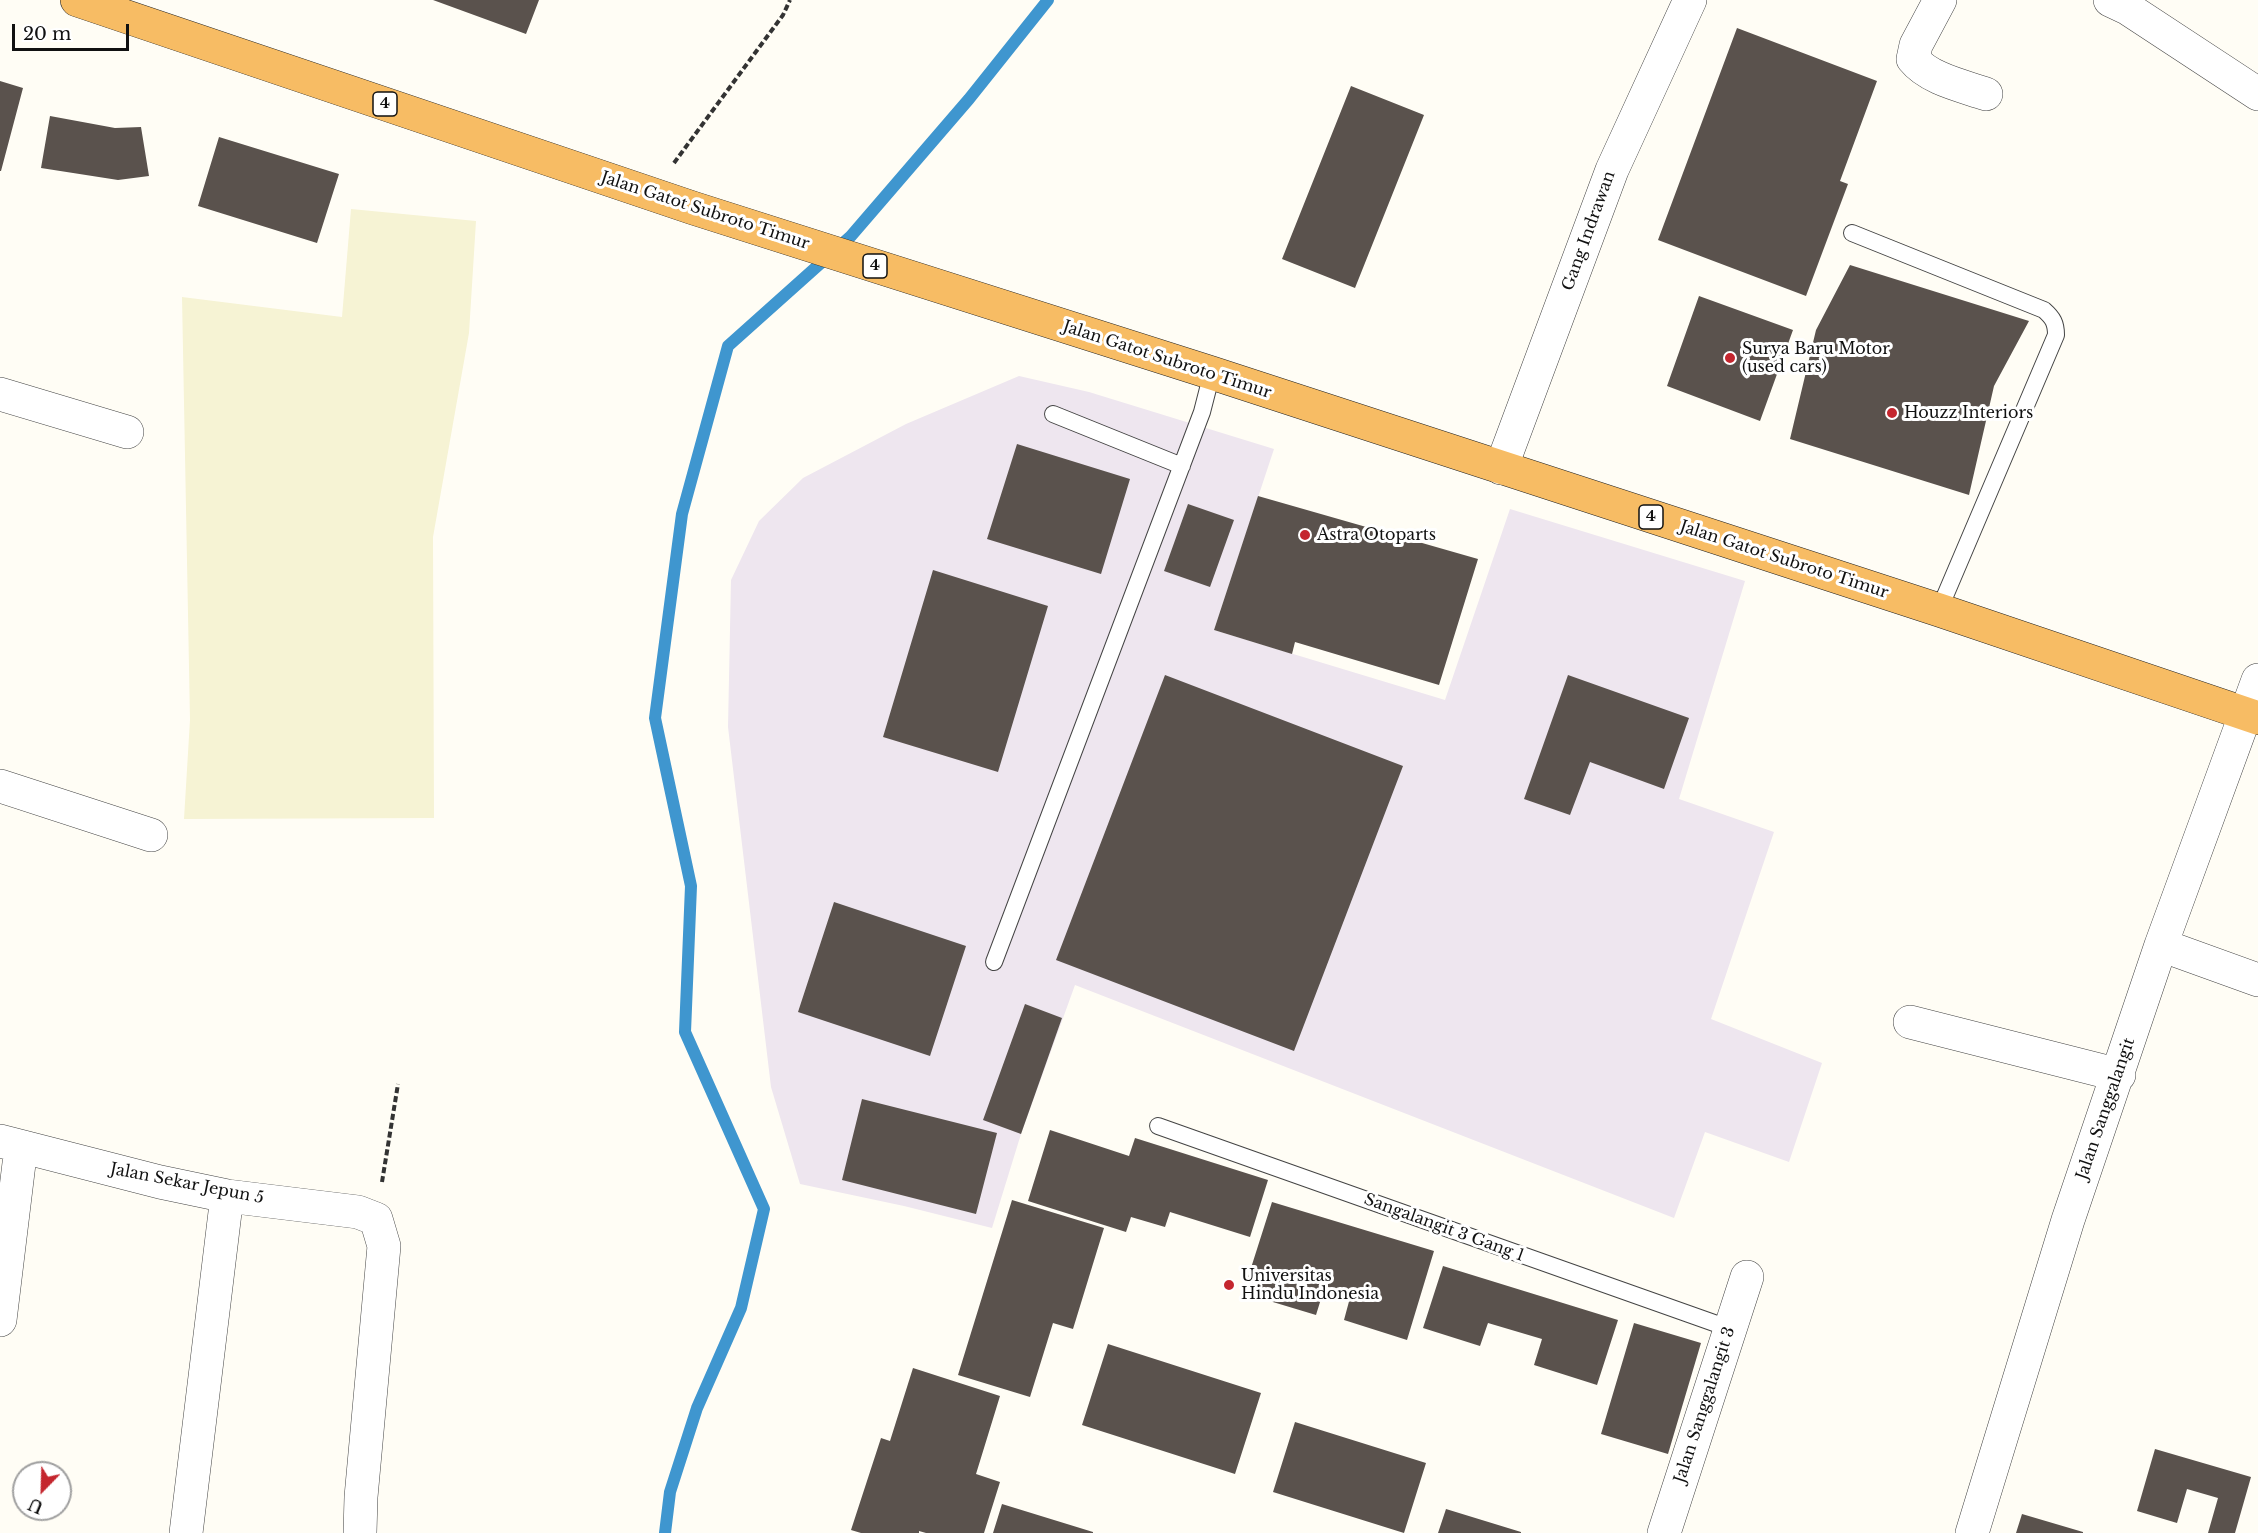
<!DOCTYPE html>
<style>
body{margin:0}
#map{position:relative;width:2258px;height:1533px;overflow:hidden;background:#fffdf5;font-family:"Libre Baskerville",serif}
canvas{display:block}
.north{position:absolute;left:12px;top:1461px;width:60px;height:60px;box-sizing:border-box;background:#fff;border:2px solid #a0a0a0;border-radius:50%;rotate:203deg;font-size:16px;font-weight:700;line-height:24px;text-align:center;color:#111}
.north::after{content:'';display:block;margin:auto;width:21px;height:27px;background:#c4262e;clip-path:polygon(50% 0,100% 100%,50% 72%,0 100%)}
.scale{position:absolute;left:12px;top:24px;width:117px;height:27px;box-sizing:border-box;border:3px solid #111;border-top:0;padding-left:8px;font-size:18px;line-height:21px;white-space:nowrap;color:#111;-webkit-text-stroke:4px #fff;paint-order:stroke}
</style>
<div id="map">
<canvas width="2258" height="1533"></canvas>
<div class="north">U</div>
<div class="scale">20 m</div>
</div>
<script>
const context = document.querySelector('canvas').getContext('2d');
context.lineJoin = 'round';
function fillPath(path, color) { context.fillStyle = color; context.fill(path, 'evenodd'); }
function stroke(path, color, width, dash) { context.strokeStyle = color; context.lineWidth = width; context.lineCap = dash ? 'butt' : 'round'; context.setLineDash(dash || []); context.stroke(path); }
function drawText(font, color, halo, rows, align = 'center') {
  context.font = font + ' "Libre Baskerville",serif'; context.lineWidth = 6; context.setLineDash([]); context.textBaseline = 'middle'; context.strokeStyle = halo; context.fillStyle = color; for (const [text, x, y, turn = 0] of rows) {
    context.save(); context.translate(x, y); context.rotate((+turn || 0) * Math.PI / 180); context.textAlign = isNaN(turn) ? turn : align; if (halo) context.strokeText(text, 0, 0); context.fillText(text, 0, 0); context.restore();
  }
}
fillPath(new Path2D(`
 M1019 376 1089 392 1274 449 1214 630 1445 700 1510 509 1745 581 1679 799 1774 832 1711 1019 1822 1063 1789 1162 1705 1132 1674 1218 1075 985 1021 1134 992 1228 904 1206 800 1184 771 1087 728 727 731 580 759 521 803 478 906 424Z`), '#eee6ef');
fillPath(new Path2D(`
 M351 209 476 221 469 333 433 537 434 818 184 819 190 720 182 297 342 317Z`), '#f6f3d4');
stroke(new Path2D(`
 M665 1533 670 1492 697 1408 741 1308 764 1209 685 1032 691 886 655 718 682 514 728 346 851 236 969 99 1048 0`), '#3f96cf', 12);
fillPath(new Path2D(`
 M433 0H539L526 34Z
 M1737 28 1877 81 1840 181 1848 184 1806 296 1658 240Z
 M0 81 23 88 1 171H0Z
 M1351 86 1424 115 1355 288 1282 259Z
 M50 116 115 128 141 127 149 176 118 180 41 168Z
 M219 137 339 174 317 243 198 206Z
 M1850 265 2029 321 1994 386 1969 495 1790 439 1816 330Z
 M1699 296 1793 330 1760 421 1667 386Z
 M1017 444 1130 479 1101 574 987 539Z
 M1258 496 1478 559 1439 685 1295 642 1292 654 1214 630Z
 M1188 504 1234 520 1210 587 1164 571Z
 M933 570 1048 606 998 772 883 737Z
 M1165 675 1403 766 1294 1051 1056 960Z
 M1568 675 1689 718 1664 789 1590 762 1570 815 1524 799Z
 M834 902 966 946 930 1056 798 1012Z
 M1025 1004 1062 1018 1021 1134 983 1120Z
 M862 1099 997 1133 976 1214 842 1180Z
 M1050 1130 1129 1156 1135 1138 1268 1180 1250 1237 1170 1212 1165 1227 1131 1217 1126 1232 1028 1201Z
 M1012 1200 1104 1228 1073 1329 1053 1323 1030 1397 958 1375Z
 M1272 1202 1434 1251 1407 1340 1344 1320 1351 1294 1325 1286 1316 1315 1243 1293Z
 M1443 1266 1618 1320 1597 1385 1534 1365 1542 1339 1488 1323 1480 1346 1423 1328Z
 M1634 1323 1701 1343 1668 1454 1601 1434Z
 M1108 1344 1261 1393 1235 1474 1082 1425Z
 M913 1368 1000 1396 976 1474 1000 1482 984 1533H926L919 1531V1533H861L851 1530 881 1438 890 1441Z
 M1295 1422 1426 1463 1404 1533 1273 1492Z
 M2155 1449 2251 1477 2235 1533H2208L2218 1498 2187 1489 2177 1523 2137 1511Z
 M1002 1504 1093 1532V1533H993Z
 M1446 1509 1521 1532V1533H1438Z
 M2022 1514 2083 1532V1533H2016Z`), '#5a524d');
const service = new Path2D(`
 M1852 233 2044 310C2053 318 2056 323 2056 335L1939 610
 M1053 414 1182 466
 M994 962 1202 412 1212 373
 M1158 1126 1731 1329`);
const minor = new Path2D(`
 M1940 0 1916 45 1913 59C1929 79 1963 86 1986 94
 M2110 0 2127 8 2258 94
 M0 394 127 432
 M1501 468 1612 170 1690 0
 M0 786 151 835
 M2161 945 2258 980
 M1910 1022 2119 1075
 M0 1141 160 1182 227 1196 358 1212 376 1219 384 1246 361 1497 360 1533
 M0 1320 21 1147
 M186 1533 227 1196
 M1664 1533 1747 1277
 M1972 1533 2068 1220 2161 945 2258 680`);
const trunk = new Path2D(`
 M77 0 693 208 1212 373 1939 610 2258 718`);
stroke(service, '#444', 18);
stroke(minor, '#444', 34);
stroke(trunk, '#222', 34);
stroke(new Path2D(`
 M674 163 783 15 790 0
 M382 1182 398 1084`), '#333', 4, [6, 3]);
stroke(service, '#fff', 16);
stroke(minor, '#fff', 33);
stroke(trunk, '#f7bc64', 33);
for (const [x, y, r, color] of [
 [1730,358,6,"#c4262e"],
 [1892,413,6,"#c4262e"],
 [1305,535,6,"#c4262e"],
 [1229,1285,6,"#c4262e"]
]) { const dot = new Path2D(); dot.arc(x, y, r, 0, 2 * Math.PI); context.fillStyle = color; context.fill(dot); stroke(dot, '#fff', 2); }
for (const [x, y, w] of [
 [385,104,24],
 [875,266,24],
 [1651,517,24]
]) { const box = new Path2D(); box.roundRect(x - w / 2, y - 12, w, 24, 4.5); context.fillStyle = '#fff'; context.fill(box); stroke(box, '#111', 1.5); }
drawText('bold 15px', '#111', null, [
 ["4",385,104],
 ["4",875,266],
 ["4",1651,517]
]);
drawText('16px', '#111', '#fff', [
 ["Jalan Gatot Subroto Timur",705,211,18],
 ["Gang Indrawan",1589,231,-70],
 ["Jalan Gatot Subroto Timur",1167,360,18],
 ["Jalan Gatot Subroto Timur",1784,560,18],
 ["Jalan Sanggalangit",2106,1109,-71],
 ["Jalan Sekar Jepun 5",187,1184,11],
 ["Sangalangit 3 Gang 1",1444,1228,20],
 ["Jalan Sanggalangit 3",1705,1405,-72]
]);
drawText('16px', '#111', '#fff', [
 ["Surya Baru Motor",1742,349],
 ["(used cars)",1742,367],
 ["Houzz Interiors",1904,413],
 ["Astra Otoparts",1317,535],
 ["Universitas",1241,1276],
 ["Hindu Indonesia",1241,1294]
], 'left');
</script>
